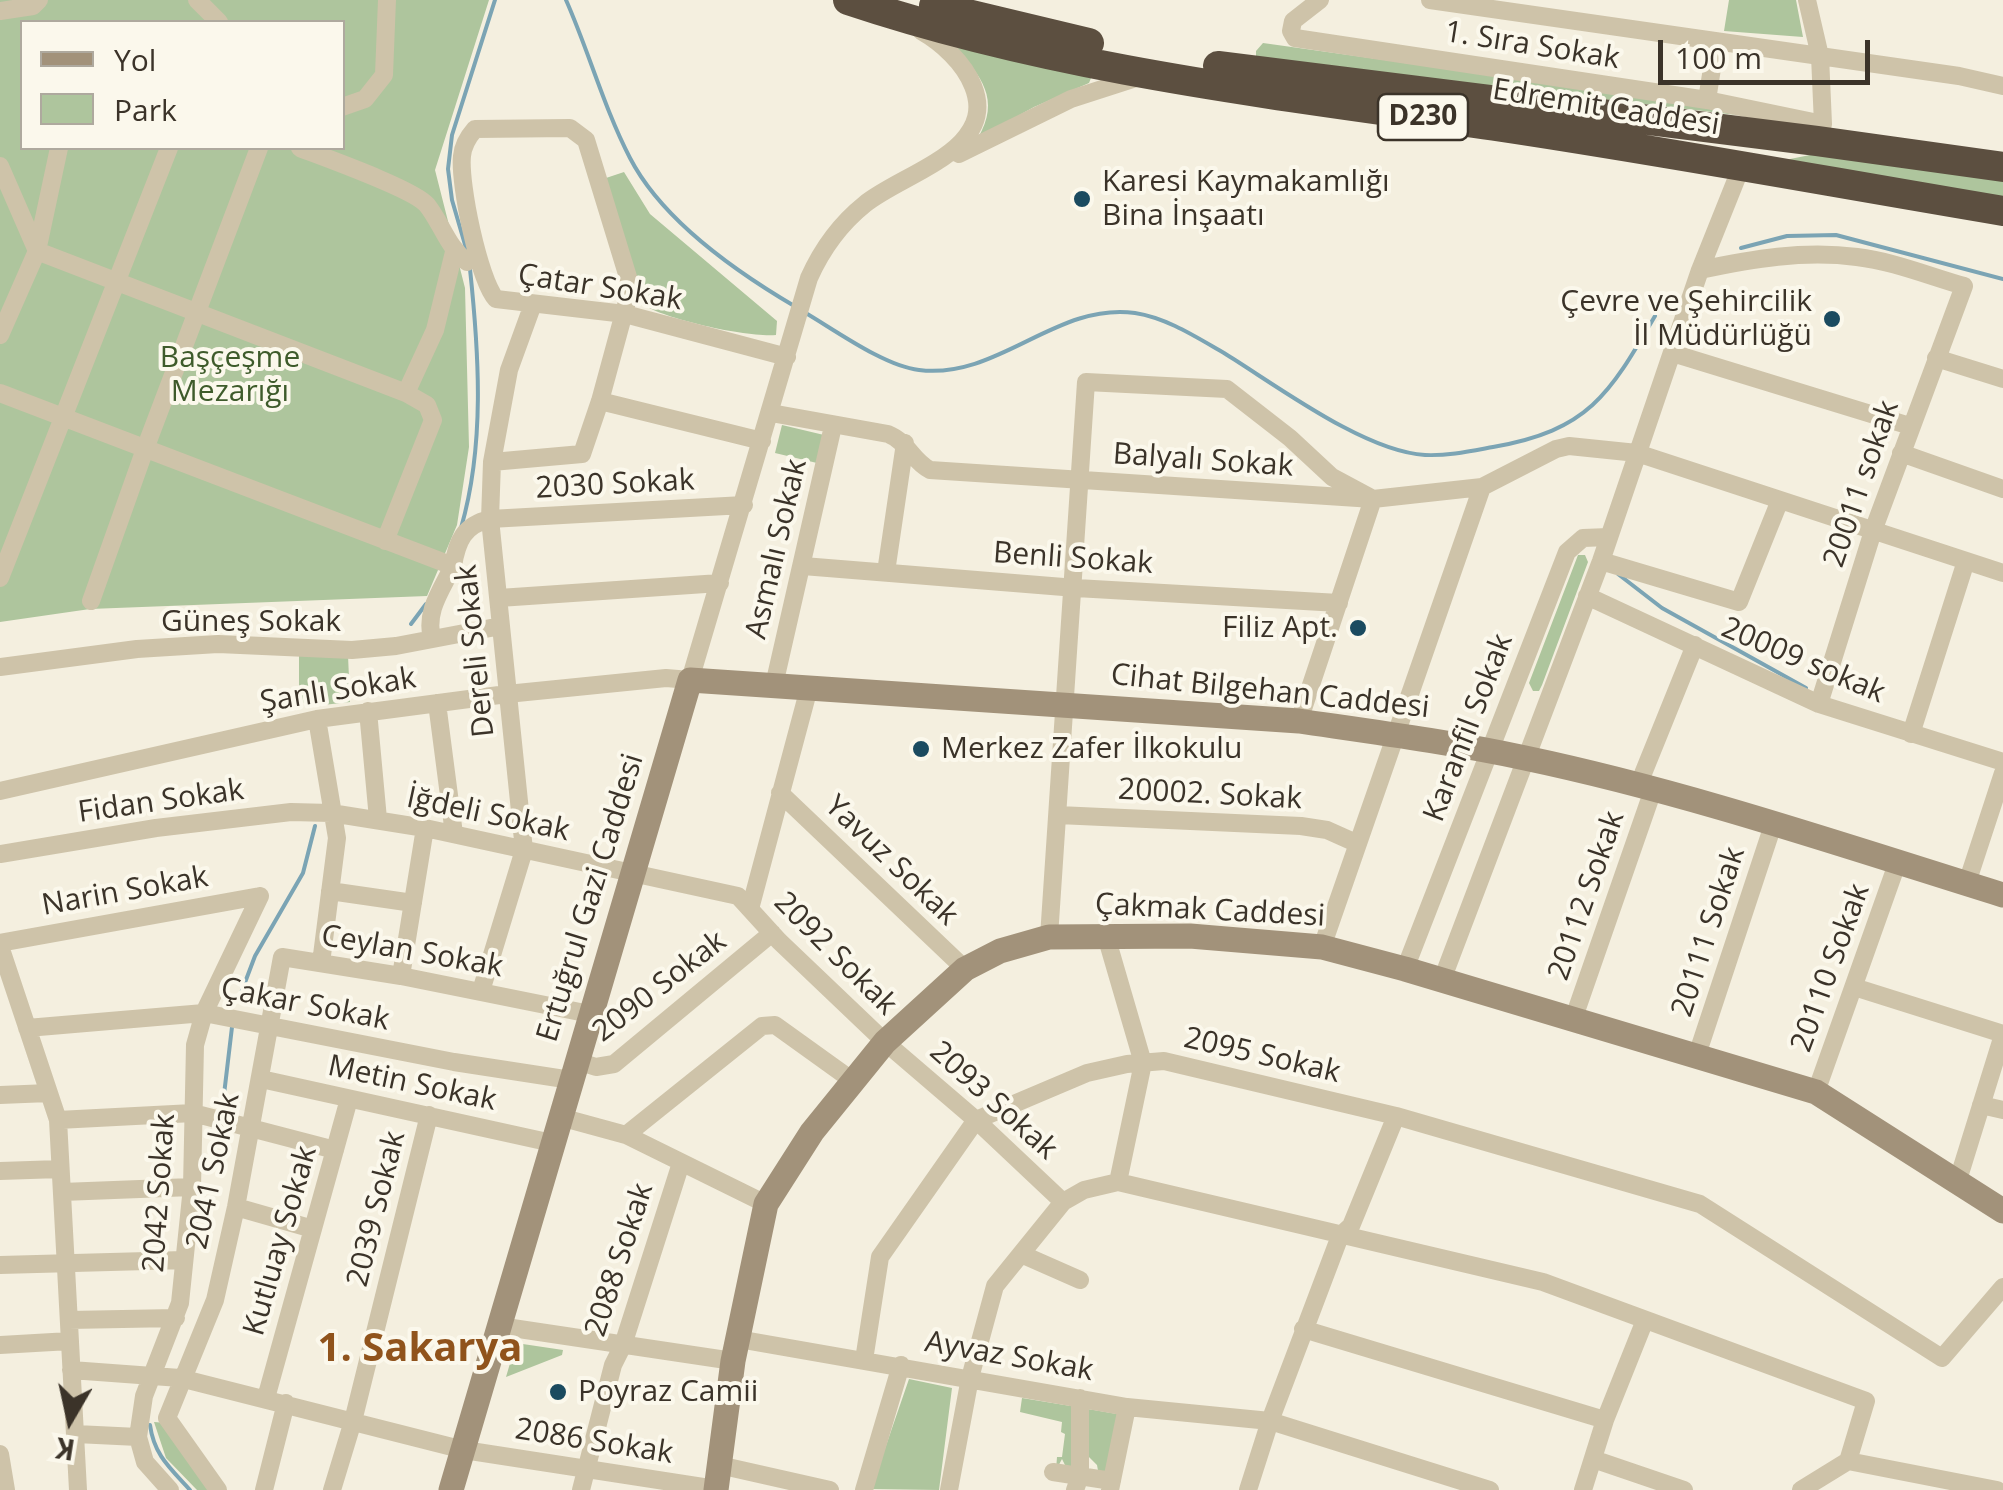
<!DOCTYPE html>
<meta charset="utf-8">
<style>
body{margin:0}
#map{position:relative;width:2003px;height:1490px;overflow:hidden;background:#f4efdf;font-family:"Open Sans",sans-serif}
canvas{display:block}
.legend{position:absolute;left:20px;top:20px;width:325px;height:130px;box-sizing:border-box;background:#fbf8ec;border:2px solid #aea99e;margin:0;padding:12px 18px;list-style:none;font-size:30px;color:#3b3329}
.legend li{display:flex;align-items:center;gap:20px;height:50px}
.legend b{width:50px;border:2px solid #aea99e}
.north{position:absolute;left:20px;top:1370px;width:100px;height:100px;-webkit-text-stroke:8px #fbf8ec;paint-order:stroke;rotate:189deg;font-size:28px;font-weight:700;line-height:40px;text-align:center;color:#3b3329}
.north::after{content:'';display:block;margin:auto;width:35px;height:45px;background:#3b3329;clip-path:polygon(50% 0,100% 100%,50% 72%,0 100%)}
.scale{position:absolute;left:1658px;top:40px;width:212px;height:45px;box-sizing:border-box;border:5px solid #3b3329;border-top:0;padding-left:12px;font-size:30px;line-height:35px;white-space:nowrap;color:#3b3329;-webkit-text-stroke:8px #fbf8ec;paint-order:stroke}
</style>
<div id="map">
<canvas width="2003" height="1490"></canvas>
<ul class="legend">
<li><b style="height:12px;background:#a2927a"></b>Yol</li>
<li><b style="height:28px;background:#aec59d"></b>Park</li>
</ul>
<div class="north">K</div>
<div class="scale">100 m</div>
</div>
<script>
const context = document.querySelector('canvas').getContext('2d');
context.lineJoin = 'round';
function fillPath(path, color) { context.fillStyle = color; context.fill(path, 'evenodd'); }
function stroke(path, color, width, dash) { context.strokeStyle = color; context.lineWidth = width; context.lineCap = dash ? 'butt' : 'round'; context.setLineDash(dash || []); context.stroke(path); }
function drawText(font, color, halo, rows, align = 'center') {
  context.font = font + ' "Open Sans",sans-serif'; context.lineWidth = 8; context.setLineDash([]); context.textBaseline = 'middle'; context.strokeStyle = halo; context.fillStyle = color; for (const [text, x, y, turn = 0] of rows) {
    context.save(); context.translate(x, y); context.rotate((+turn || 0) * Math.PI / 180); context.textAlign = isNaN(turn) ? turn : align; if (halo) context.strokeText(text, 0, 0); context.fillText(text, 0, 0); context.restore();
  }
}
fillPath(new Path2D(`
 M0 0H489L435 170 465 288 469 447 457 525 427 596 90 609 0 622ZM22 22H342V148H22Z
 M1729 0H1796L1803 37 1724 31Z
 M1263 43 1664 99 1737 115 1256 58V51Z
 M954 46 1091 78 1089 83 1034 107 978 138C1001 99 981 76 954 46Z
 M1820 153 2003 177V199L1785 160Z
 M624 172 650 214 777 321 776 335C751 338 659 319 640 302L603 179Z
 M782 425 824 435 817 463 775 453Z
 M1578 555H1585L1588 562 1542 685 1539 691H1533L1529 683Z
 M299 654 348 655 350 702 305 707 299 686Z
 M516 1343 563 1350 562 1355 506 1377Z
 M909 1379 952 1388 939 1490 871 1489Z
 M1022 1398 1077 1407 1076 1467 1067 1469 1062 1459 1056 1470 1057 1457H1062L1065 1434 1061 1432 1062 1422 1020 1412Z
 M1082 1408 1123 1415 1110 1478 1099 1476 1097 1465 1088 1456Z
 M154 1422 167 1423 212 1490H197L166 1458Z`), '#aec59d');
stroke(new Path2D(`
 M566 0C589 52 604 108 630 158 662 220 738 273 796 307
 M1741 248 1787 236 1836 235 2003 279
 M468 255 452 200 448 169 452 135 495 0
 M804 312C835 330 884 366 919 370 998 380 1056 302 1135 313 1167 318 1196 337 1224 353 1276 385 1365 452 1425 455 1448 456 1471 451 1493 447 1589 430 1609 395 1655 316
 M461 528C485 445 479 354 470 269
 M1618 574 1662 608 1806 688
 M411 624 426 604
 M238 1001 255 956 303 873 315 826
 M223 1103 232 1027
 M150 1425C154 1455 170 1468 190 1490`), '#7ba4b4', 4);
stroke(new Path2D(`
 M197 0 219 22
 M1320 0 1293 21 1291 31 1295 38 1707 100 1823 124
 M1430 0 1959 76 2003 86
 M1807 0 1820 56 1823 124 1821 131
 M0 11 33 6 39 0
 M1707 100 1716 43
 M342 107 365 99 384 75 387 0
 M300 148C323 157 414 189 427 205 442 224 447 246 467 262
 M959 154 1071 99 1136 78
 M0 166 37 251 406 393 427 405 433 420 385 541
 M1700 270C1752 259 1803 250 1857 257 1892 261 1929 276 1964 286L1873 531 1819 704
 M0 335 37 251 59 148
 M1672 353 1910 426
 M1936 358 2003 379
 M0 393 453 566C441 591 425 611 432 639
 M406 393 435 330 454 252
 M600 401 762 441
 M771 413 888 434C908 442 912 461 930 470L1373 499 1482 487 1556 449 1569 446 1637 453 2003 573
 M1901 453 2003 489
 M492 462 582 454 600 401 631 287 586 140 570 128 475 129C468 137 463 145 462 156 459 183 479 280 496 299L625 314 787 357
 M1601 561 1739 602 1780 500
 M453 566C457 541 464 525 490 519L744 505
 M803 566 1076 588 1339 603
 M886 572 905 443
 M0 578 169 148
 M1587 596 1819 704 2003 762
 M499 598 720 583
 M91 601 145 449 259 148
 M0 667 137 649 218 644 352 650 396 646 501 626
 M774 685 833 426
 M437 703 454 834
 M368 711 378 819
 M317 719 337 838 321 963
 M1911 734 1966 561
 M1638 786 1695 645
 M0 791 317 719 507 694 666 678 690 680 809 278C822 249 840 224 865 204 903 173 999 150 973 86 964 63 942 43 921 31
 M780 793 965 969
 M1058 815 1301 826 1327 830 1356 843
 M0 854 156 828 291 812 331 813 425 828 738 896 779 941 885 1042 976 1120 1063 1202
 M1967 883 2003 773
 M330 891 413 903
 M750 909 809 688
 M1106 936 1143 1063 1118 1182
 M1049 937 1086 382 1227 389 1290 438 1332 477 1373 499 1299 721
 M0 943 260 896
 M0 946 58 1120 78 1490
 M1322 947 1482 487
 M1405 969 1567 552 1583 538 1609 537
 M401 976 425 828
 M1442 980 1601 561 1700 270 1742 165
 M1854 987 2003 1034
 M481 991 524 850 490 519 492 462 509 370 533 304
 M1573 1020 1653 790
 M27 1028 204 1013 454 1062 571 1080
 M1697 1055 1773 825
 M577 1061 596 1067 614 1064 772 933
 M261 1079 552 1143
 M1816 1092 1898 861
 M0 1095 49 1093
 M1981 1105 2003 1110
 M560 1117 626 1135 766 1204
 M58 1120 193 1113 335 1150
 M626 1135 762 1026 775 1025 853 1081
 M0 1171 60 1169
 M1958 1180 2003 1035
 M62 1192 192 1187
 M236 1207 313 1229
 M1021 1254 1080 1280
 M0 1265 184 1260
 M69 1320 176 1318
 M499 1326 733 1361
 M1303 1329 1605 1420
 M738 1339 1127 1407 1270 1421 1490 1490
 M0 1345 70 1341
 M864 1360 880 1257 976 1120 1087 1073 1127 1064 1164 1061 1396 1116 1700 1204 1942 1358 2003 1287
 M71 1370 180 1378 464 1450 716 1489
 M266 1398 349 1099
 M76 1434 138 1437
 M0 1454 6 1490
 M1593 1459 1684 1490
 M719 1465 830 1490
 M1053 1472 1112 1481
 M170 1490 145 1462 138 1437 144 1396 180 1303 192 1187 195 1045 204 1013 260 896
 M218 1490 167 1418 215 1300 236 1207 282 957 401 976 590 1014
 M264 1490 286 1403
 M332 1490 353 1421 429 1115
 M581 1490 613 1365 623 1345 681 1163
 M864 1490 901 1365
 M949 1490 970 1378 995 1286 1063 1202 1084 1190 1118 1182 1543 1282 1866 1401 1848 1461
 M1075 1490 1080 1476V1398
 M1110 1490 1127 1407
 M1248 1490 1270 1421 1340 1236 1351 1226 1396 1116
 M1583 1490 1605 1420 1645 1320
 M1801 1490 1848 1461 1997 1490`), '#cec3a9', 18);
stroke(new Path2D(`
 M451 1490 690 680 1299 721C1374 732 1450 742 1525 758 1687 792 1845 846 2003 895
 M716 1490 733 1361 766 1204 812 1132 885 1042 965 969 1000 951 1049 937 1190 936 1322 947 1405 969 1816 1092 2003 1211`), '#a2927a', 25);
stroke(new Path2D(`
 M848 0C1060 71 1281 95 1502 127 1669 152 1836 183 2003 211
 M934 6 1089 43
 M1218 66 1817 141 2003 167`), '#5c4f40', 30);
for (const [x, y, r, color] of [
 [1082,199,10,"#1b4b60"],
 [1832,319,10,"#1b4b60"],
 [1358,628,10,"#1b4b60"],
 [921,749,10,"#1b4b60"],
 [558,1392,10,"#1b4b60"]
]) { const dot = new Path2D(); dot.arc(x, y, r, 0, 2 * Math.PI); context.fillStyle = color; context.fill(dot); stroke(dot, '#fbf8ec', 4); }
for (const [x, y, w] of [
 [1423,117,90]
]) { const box = new Path2D(); box.roundRect(x - w / 2, y - 23, w, 46, 8); context.fillStyle = '#fbf8ec'; context.fill(box); stroke(box, '#3b3329', 2.5); }
drawText('bold 28px', '#3b3329', null, [
 ["D230",1423,117]
]);
drawText('30px', '#3b3329', '#fbf8ec', [
 ["1. Sıra Sokak",1532,46,9],
 ["Edremit Caddesi",1606,108,9],
 ["Çatar Sokak",600,288,9],
 ["Balyalı Sokak",1203,461,4],
 ["20011 sokak",1862,484,-71],
 ["2030 Sokak",615,485,-3],
 ["Asmalı Sokak",777,549,-77],
 ["Benli Sokak",1073,559,4],
 ["Güneş Sokak",251,622],
 ["Dereli Sokak",476,651,-96],
 ["20009 sokak",1803,661,23],
 ["Şanlı Sokak",338,691,-9],
 ["Cihat Bilgehan Caddesi",1270,692,6],
 ["Karanfil Sokak",1469,728,-69],
 ["20002. Sokak",1210,795,3],
 ["Fidan Sokak",161,802,-8],
 ["İğdeli Sokak",488,815,12],
 ["Yavuz Sokak",891,861,44],
 ["Narin Sokak",125,892,-10],
 ["20112 Sokak",1587,896,-71],
 ["Ertuğrul Gazi Caddesi",591,898,-73],
 ["Çakmak Caddesi",1210,911,3],
 ["20111 Sokak",1709,932,-72],
 ["Ceylan Sokak",412,952,10],
 ["2092 Sokak",835,954,45],
 ["20110 Sokak",1831,968,-70],
 ["2090 Sokak",660,987,-38],
 ["Çakar Sokak",305,1005,11],
 ["2095 Sokak",1262,1056,13],
 ["Metin Sokak",412,1084,12],
 ["2093 Sokak",993,1101,42],
 ["2041 Sokak",214,1171,-78],
 ["2042 Sokak",160,1193,-86],
 ["2039 Sokak",377,1209,-76],
 ["Kutluay Sokak",281,1241,-74],
 ["2088 Sokak",620,1260,-72],
 ["Ayvaz Sokak",1009,1357,10],
 ["2086 Sokak",594,1442,9]
]);
drawText('30px', '#3b3329', '#fbf8ec', [
 ["Karesi Kaymakamlığı",1102,182],
 ["Bina İnşaatı",1102,216],
 ["Çevre ve Şehircilik",1812,302,"right"],
 ["İl Müdürlüğü",1812,336,"right"],
 ["Filiz Apt.",1338,628,"right"],
 ["Merkez Zafer İlkokulu",941,749],
 ["Poyraz Camii",578,1392]
], 'left');
drawText('30px', '#3e5b2b', '#fbf8ec', [
 ["Başçeşme",230,358],
 ["Mezarığı",230,392]
]);
drawText('bold 40px', '#90531c', '#fbf8ec', [
 ["1. Sakarya",420,1350]
]);
</script>
